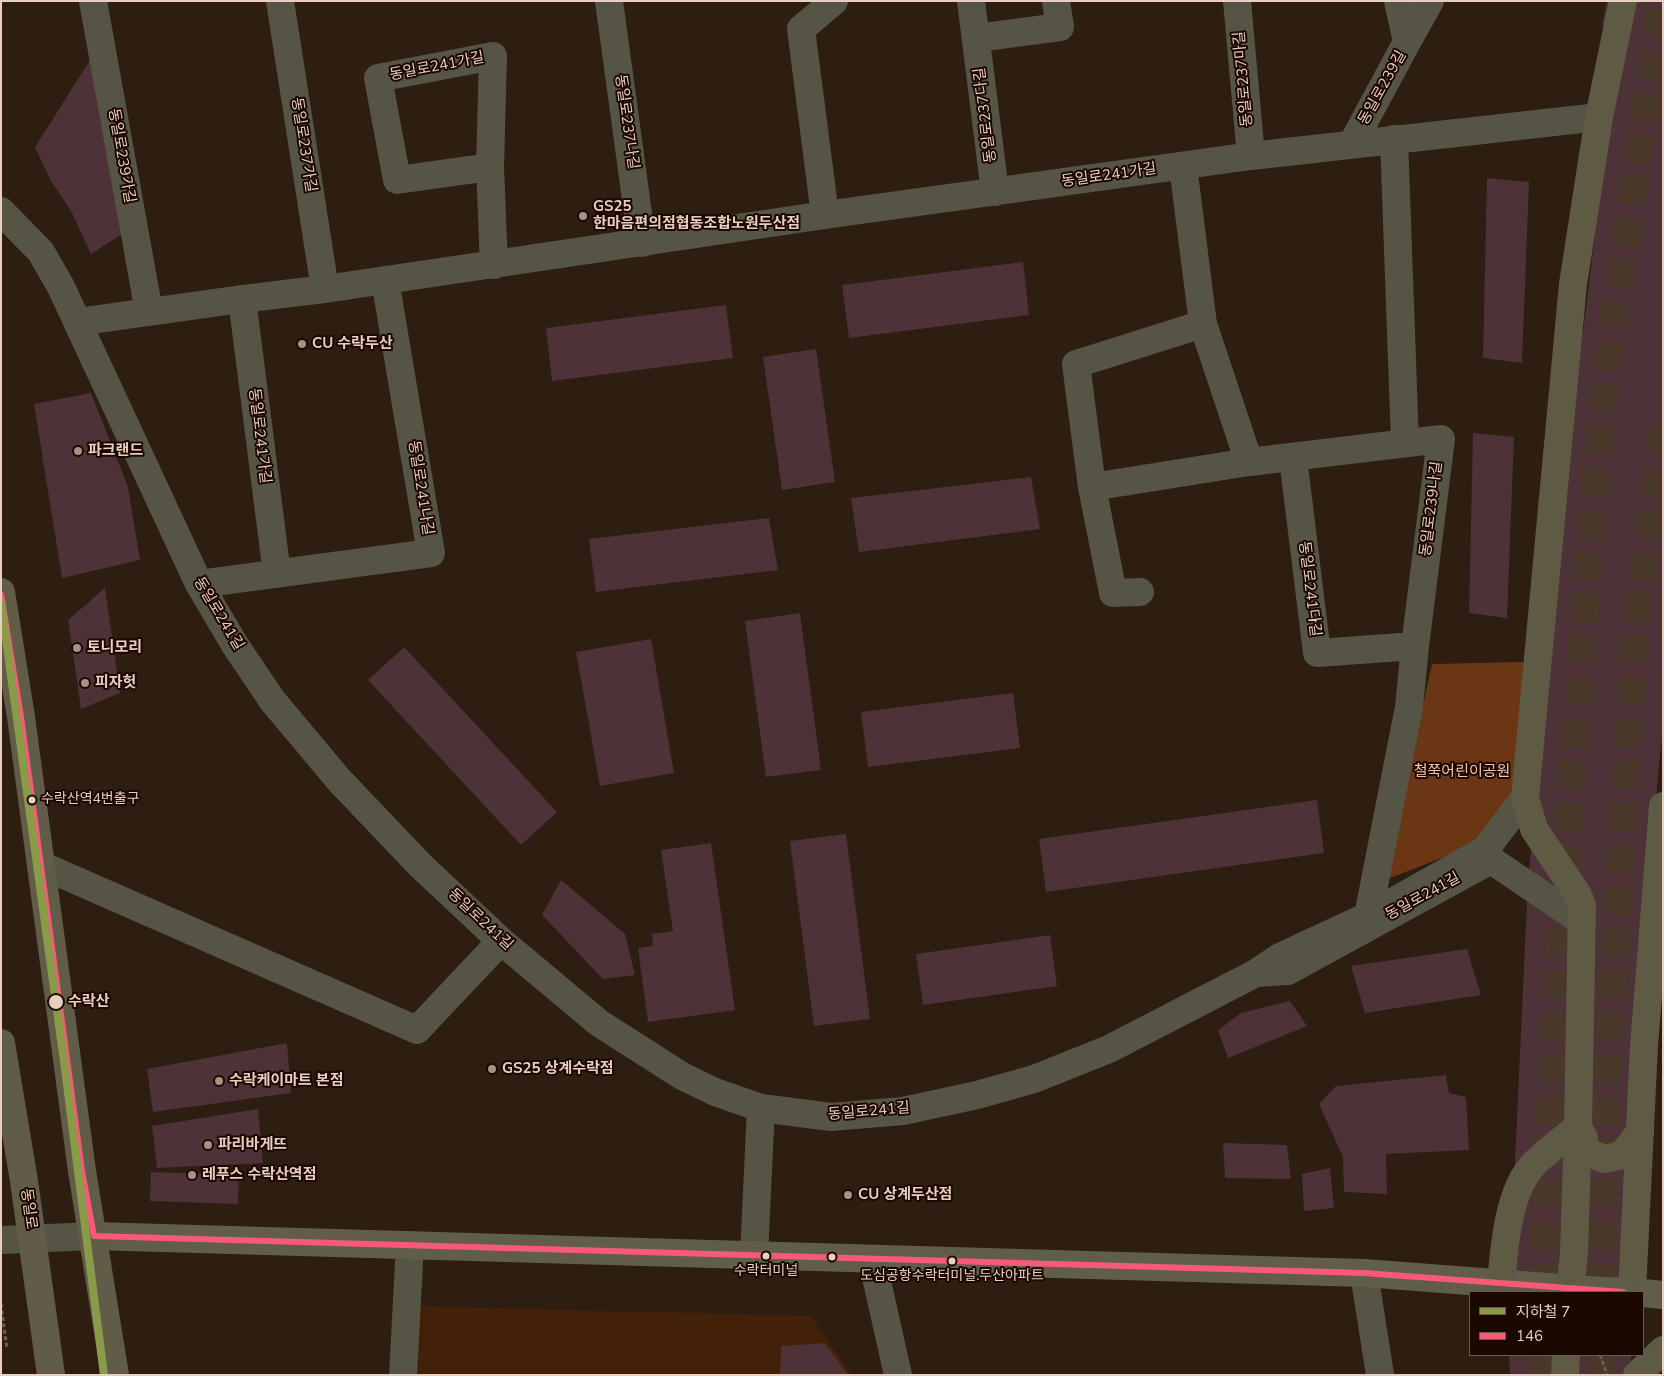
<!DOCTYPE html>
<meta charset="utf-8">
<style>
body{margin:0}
#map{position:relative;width:1664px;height:1376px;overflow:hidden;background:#2e1d11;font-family:"Nunito Sans","Noto Sans KR",sans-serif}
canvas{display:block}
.frame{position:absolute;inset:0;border:2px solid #eacebf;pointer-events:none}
.legend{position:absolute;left:1469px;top:1291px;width:175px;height:65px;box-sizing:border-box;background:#1a0801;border:1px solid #6d574d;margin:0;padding:6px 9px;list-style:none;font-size:15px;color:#eacebf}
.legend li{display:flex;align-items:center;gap:10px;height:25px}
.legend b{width:25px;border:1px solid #6d574d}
</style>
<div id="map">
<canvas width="1664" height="1376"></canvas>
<div class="frame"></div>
<ul class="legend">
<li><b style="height:6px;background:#899a49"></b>지하철 7</li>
<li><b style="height:6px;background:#f75a77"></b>146</li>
</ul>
</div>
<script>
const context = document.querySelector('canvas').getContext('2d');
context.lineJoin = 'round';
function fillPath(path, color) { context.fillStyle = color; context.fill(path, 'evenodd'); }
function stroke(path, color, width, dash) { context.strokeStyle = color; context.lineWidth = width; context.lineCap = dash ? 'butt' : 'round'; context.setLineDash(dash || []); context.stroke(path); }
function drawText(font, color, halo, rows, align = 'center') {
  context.font = font + ' "Nunito Sans","Noto Sans KR",sans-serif'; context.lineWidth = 4; context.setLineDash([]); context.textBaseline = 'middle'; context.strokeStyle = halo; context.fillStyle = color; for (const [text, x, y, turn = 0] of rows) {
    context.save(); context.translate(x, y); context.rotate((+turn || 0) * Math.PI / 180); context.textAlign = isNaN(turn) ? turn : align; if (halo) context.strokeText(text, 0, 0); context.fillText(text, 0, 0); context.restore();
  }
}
fillPath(new Path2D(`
 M417 1306 811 1316 852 1375H418Z`), '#432008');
fillPath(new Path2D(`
 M1524 662 1513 795 1475 845 1385 880 1432 664Z`), '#6b3613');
fillPath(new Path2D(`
 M1607 1H1663V725L1636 1005 1631 1292H1509L1528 881 1574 405 1602 179 1628 30 1602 25Z
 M92 57 125 232 91 254 71 211 51 181 35 147Z
 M1487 178 1529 182 1522 363 1483 358Z
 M1023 262 1029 315 849 338 842 285Z
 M726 305 733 358 552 381 546 328Z
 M816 349 835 482 782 490 763 357Z
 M91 393 128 487 140 560 62 578 34 404Z
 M1473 433 1514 437 1507 618 1469 613Z
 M1031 477 1040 529 859 552 851 498Z
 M769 518 778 570 596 592 589 539Z
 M105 588 120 693 81 709 68 620Z
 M800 613 821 770 766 777 745 621Z
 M651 639 674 773 600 786 576 652Z
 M404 647 557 812 521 845 368 680Z
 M1013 693 1020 748 868 767 861 712Z
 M1317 800 1324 853 1046 892 1039 839Z
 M846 834 870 1019 814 1026 790 841Z
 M711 843 735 1010 648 1022 638 948 653 946 652 934 673 931 661 850Z
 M561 880 625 934 635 975 603 979 542 915Z
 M1050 935 1057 986 923 1005 916 954Z
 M1467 949 1481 995 1365 1013 1351 966Z
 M1290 1001 1307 1026 1228 1058 1218 1030 1241 1013Z
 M287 1043 291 1093 153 1112 147 1069Z
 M1446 1075 1449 1093 1466 1097 1469 1150 1386 1154 1387 1194 1344 1192 1343 1157 1319 1104 1336 1086Z
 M258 1109 263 1163 157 1168 152 1126Z
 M1223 1143 1287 1145 1291 1179 1225 1178Z
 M1330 1168 1334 1208 1304 1211 1302 1174Z
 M151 1172 239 1175 238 1204 150 1201Z
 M825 1343 848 1375H780L781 1346Z
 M1509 1355H1631L1632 1375H1510Z`), '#4d3237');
stroke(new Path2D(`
 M1544 1292 1549 1132 1562 911 1597 459 1610 344 1662 1
 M1602 1292 1605 1114 1626 772 1637 618 1663 424
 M1602 1355V1375
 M1543 1375 1544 1355`), '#4a382b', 28, [28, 14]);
stroke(new Path2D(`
 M1 1304 7 1349
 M1600 1355 1607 1374`), '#655f53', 3, [4, 2.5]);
stroke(new Path2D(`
 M93 1 149 312
 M280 1 325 289
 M609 1 642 243
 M971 1 995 192
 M1237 1 1251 156
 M977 38 1060 27 1056 1
 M1407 42 1430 1
 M1394 139 1405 443
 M1352 144 1407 42 1398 1
 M1183 166 1203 324 1249 462
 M490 167 397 180 378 78 493 56 490 167 494 265
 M1 211 41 252 61 287 199 584 235 645 272 700 339 780 420 865 501 941 599 1023 682 1076 715 1092 761 1108 831 1117 903 1111 977 1095 1034 1079 1109 1049 1256 973
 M825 215 801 29 834 1
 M242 299 277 574
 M77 322 242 299 325 289 825 215 1251 156 1599 117
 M1293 458 1317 653 1415 646
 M1092 487 1076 364 1203 324
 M199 584 431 553 385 280
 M1140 592 1113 593 1092 487 1249 462 1441 439 1415 646 1409 707 1368 916
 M1525 797 1485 850 1368 916 1280 957 1256 973 1288 971 1491 860 1581 921
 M41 865 417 1030 501 941
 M1 1240 94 1236
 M754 1255 761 1108
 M872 1259 898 1375
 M1364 1273 1380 1375
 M403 1375 410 1245`), '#565444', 28);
stroke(new Path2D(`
 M94 1236 1364 1273 1586 1290`), '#605e4b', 28);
stroke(new Path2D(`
 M1 592 21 717 82 1171 115 1375
 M1 1043 24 1181 51 1375`), '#605c47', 28);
stroke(new Path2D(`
 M1501 1284C1504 1249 1508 1190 1534 1164 1547 1151 1563 1139 1578 1127L1584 1138
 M1570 1292 1574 1253 1578 1127 1582 906 1578 895 1534 829 1525 797 1573 284 1599 117 1623 1
 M1632 1292 1644 1046 1663 806
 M1565 1375 1566 1355`), '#5e5a44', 28);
stroke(new Path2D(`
 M1586 1290 1623 1292
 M1643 1293 1663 1295`), '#605e4b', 28);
stroke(new Path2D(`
 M1592 1154 1604 1159 1622 1155 1640 1132
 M1637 1375 1663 1350`), '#5e5a44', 28);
stroke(new Path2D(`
 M1 594 21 717 82 1171 94 1236 1364 1273 1623 1292`), '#f75a77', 6);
stroke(new Path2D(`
 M1 603 65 1069 104 1375`), '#899a49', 8);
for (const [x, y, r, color] of [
 [583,216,5,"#a89082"],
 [302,344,5,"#a89082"],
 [78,451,5,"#a89082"],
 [77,648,5,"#a89082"],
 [85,683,5,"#a89082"],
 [32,800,4.5,"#eacebf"],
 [56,1002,8,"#eacebf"],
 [492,1069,5,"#a89082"],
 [219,1081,5,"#a89082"],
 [208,1145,5,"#a89082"],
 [192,1175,5,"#a89082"],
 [848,1195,5,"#a89082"],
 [766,1256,4.5,"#eacebf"],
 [832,1257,4.5,"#eacebf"],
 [952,1261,4.5,"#eacebf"]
]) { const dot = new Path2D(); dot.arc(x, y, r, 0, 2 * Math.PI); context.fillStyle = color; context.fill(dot); stroke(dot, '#1a0801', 2); }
drawText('14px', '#eacebf', '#1a0801', [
 ["수락산역4번출구",41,800,"left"],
 ["수락터미널",766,1272],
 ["도심공항수락터미널.두산아파트",952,1277]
]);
drawText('15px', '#eacebf', '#1a0801', [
 ["동일로241가길",437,67,-11],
 ["동일로237마길",1244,79,-95],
 ["동일로239길",1383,88,-61],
 ["동일로237다길",986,115,-97],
 ["동일로237나길",626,122,82],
 ["동일로237가길",303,145,81],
 ["동일로239가길",121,156,80],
 ["동일로241가길",1109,176,-8],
 ["동일로241가길",259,436,83],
 ["동일로241나길",420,488,81],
 ["동일로239나길",1432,509,-83],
 ["동일로241다길",1309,589,83],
 ["동일로241길",218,614,59],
 ["동일로241길",1423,897,-29],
 ["동일로241길",480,920,43],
 ["동일로241길",869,1112,-5],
 ["동일로",28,1209,82]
]);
drawText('bold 15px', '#eacebf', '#1a0801', [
 ["GS25",593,207],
 ["한마음편의점협동조합노원두산점",593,224],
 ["CU 수락두산",312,344],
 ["파크랜드",88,451],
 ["토니모리",87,648],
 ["피자헛",95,683],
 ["GS25 상계수락점",502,1069],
 ["수락케이마트 본점",229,1081],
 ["파리바게뜨",218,1145],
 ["레푸스 수락산역점",202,1175],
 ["CU 상계두산점",858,1195]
], 'left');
drawText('15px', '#f8c4a7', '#1a0801', [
 ["철쭉어린이공원",1462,772]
]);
drawText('bold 15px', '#eacebf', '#1a0801', [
 ["수락산",68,1002]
], 'left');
</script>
